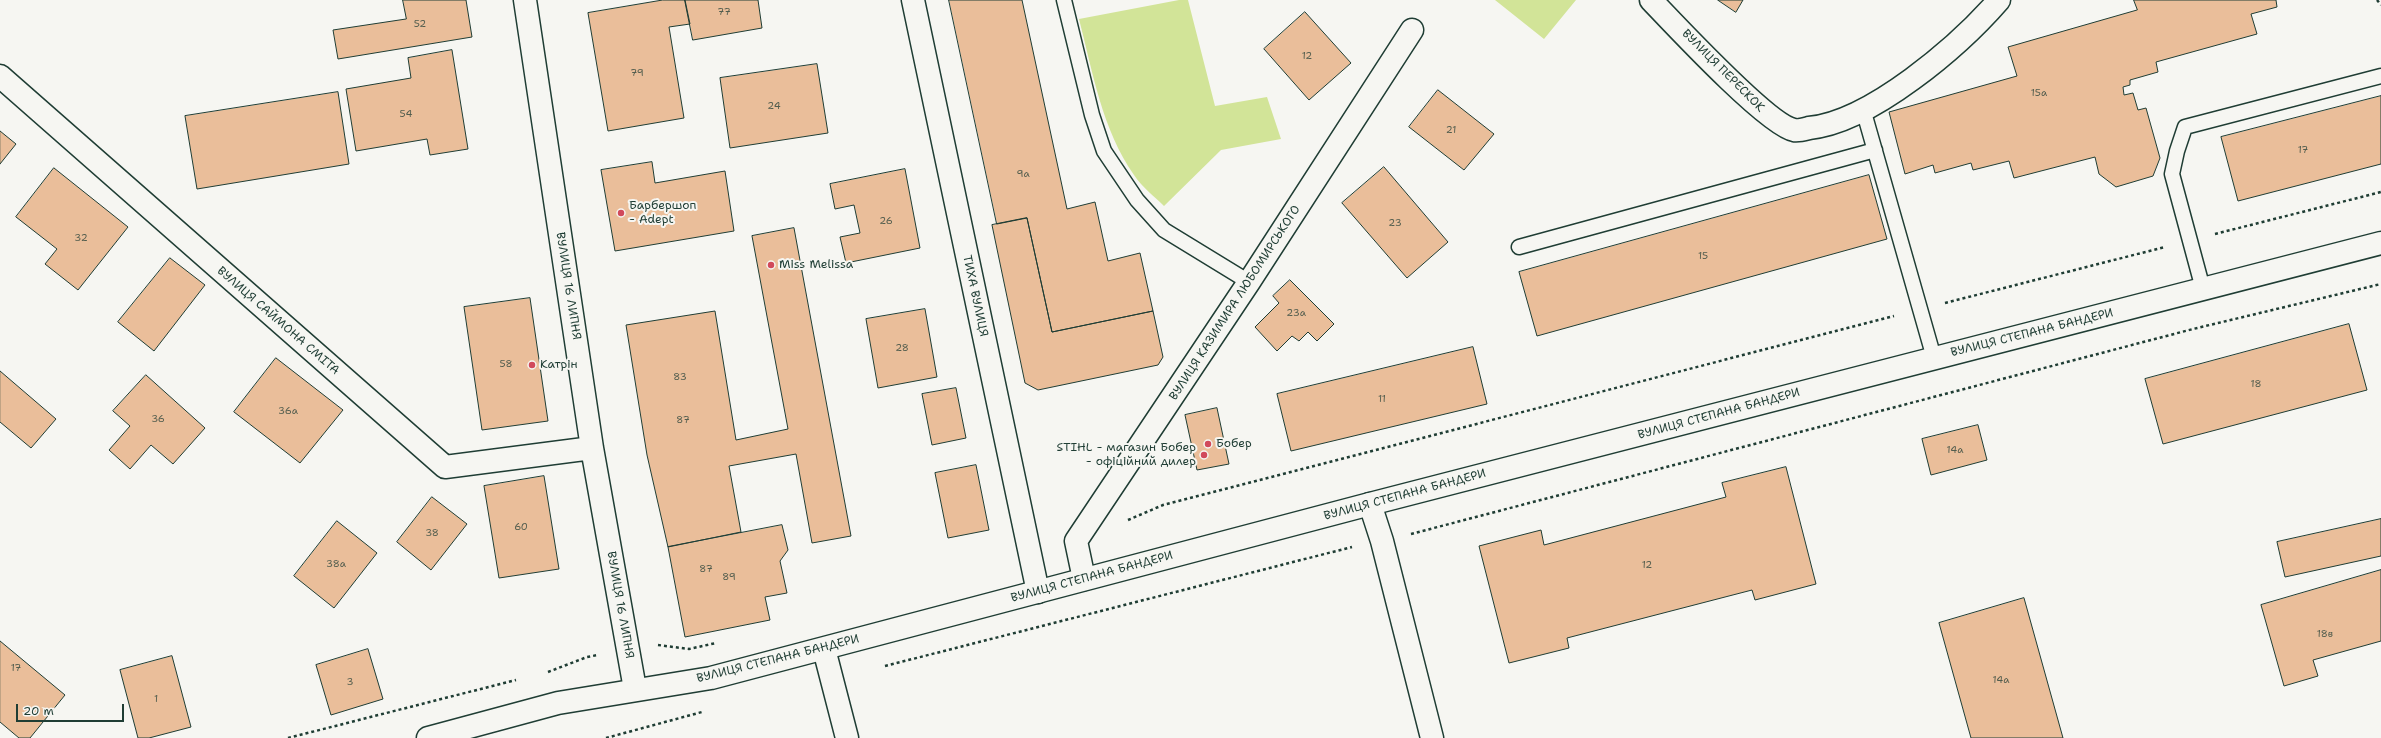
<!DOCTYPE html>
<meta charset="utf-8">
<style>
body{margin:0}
#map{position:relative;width:2381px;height:738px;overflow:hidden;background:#f6f6f2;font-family:"Shantell Sans",sans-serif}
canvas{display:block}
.scale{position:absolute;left:16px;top:704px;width:108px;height:18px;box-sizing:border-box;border:2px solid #1f3d34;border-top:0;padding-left:5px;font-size:12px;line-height:14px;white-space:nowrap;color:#1f3d34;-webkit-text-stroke:3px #f6f6f2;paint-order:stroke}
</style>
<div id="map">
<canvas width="2381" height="738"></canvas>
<div class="scale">20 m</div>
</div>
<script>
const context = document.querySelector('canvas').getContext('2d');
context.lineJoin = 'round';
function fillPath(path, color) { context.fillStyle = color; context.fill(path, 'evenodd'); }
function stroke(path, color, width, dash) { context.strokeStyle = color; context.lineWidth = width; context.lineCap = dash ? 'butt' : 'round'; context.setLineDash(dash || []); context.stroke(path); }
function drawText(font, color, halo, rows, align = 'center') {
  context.font = font + ' "Shantell Sans",sans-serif'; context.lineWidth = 4; context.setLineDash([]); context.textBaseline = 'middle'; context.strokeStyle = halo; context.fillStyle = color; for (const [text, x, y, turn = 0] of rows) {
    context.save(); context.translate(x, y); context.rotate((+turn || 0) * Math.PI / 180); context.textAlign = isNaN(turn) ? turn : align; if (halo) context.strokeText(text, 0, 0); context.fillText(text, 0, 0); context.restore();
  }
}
fillPath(new Path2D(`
 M1179 0H1188L1215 106 1267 97 1281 139 1221 150 1164 206C1155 197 1142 187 1134 175 1102 129 1093 73 1079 19Z
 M1495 0H1576L1544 39Z`), '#d2e498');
const building = new Path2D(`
 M403 0H466L472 37 338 59 333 30 406 19Z
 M663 0H685L690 24 669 27 684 118 608 131 588 13Z
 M685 0H758L762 28 693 40Z
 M949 0H1022L1067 209 1095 202 1108 261 1140 253 1153 311 1052 332 1027 218 997 224Z
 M1718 0H1743L1736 12Z
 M2134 0H2276L2277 7 2251 14 2257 34 2156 62 2158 72 2130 80V85L2123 87 2124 95 2133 93 2138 110 2146 108 2160 158 2153 176 2116 187 2099 174 2095 157 2014 178 2009 161 1973 170 1971 163 1935 173 1933 165 1905 174 1889 112 2017 76 2008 47 2137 10Z
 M1305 12 1351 63 1309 100 1264 49Z
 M452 50 468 149 430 155 427 139 356 151 346 89 411 78 408 58Z
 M817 64 828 133 730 148 720 78Z
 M1438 90 1494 134 1464 170 1409 127Z
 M338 92 349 164 197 189 185 116Z
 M2381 96V164L2238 201 2221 137Z
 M0 131 16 144 0 164Z
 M652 162 655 183 725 171 734 231 615 251 601 170Z
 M1384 167 1448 242 1407 278 1342 203Z
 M54 168 128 227 78 290 45 264 57 249 16 217Z
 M905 169 920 248 846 263 840 237 860 233 854 205 835 209 830 184Z
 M1869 175 1887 239 1537 336 1519 272Z
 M1027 218 1052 332 1153 311 1163 357 1158 365 1038 390 1025 383 992 225Z
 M794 228 851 536 812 543 796 454 729 466 741 532 668 547 647 455 626 325 715 311 736 440 788 429 752 236Z
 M170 258 205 285 154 351 118 322Z
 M1290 280 1334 324 1317 341 1308 332 1299 341 1292 336 1277 351 1255 327 1279 303 1273 296Z
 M530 298 548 421 482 430 464 307Z
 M925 309 937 377 878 388 866 319Z
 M2349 324 2367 390 2163 444 2145 379Z
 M1473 347 1487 404 1291 451 1277 394Z
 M276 358 343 410 300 463 234 412Z
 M0 371 56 419 31 448 0 422Z
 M146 375 205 428 173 464 151 445 130 469 109 450 130 426 113 411Z
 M956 388 966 438 932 445 922 394Z
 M1217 408 1229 464 1197 470 1185 415Z
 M1978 425 1987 460 1931 475 1922 439Z
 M976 465 989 530 948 538 935 473Z
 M1786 467 1816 584 1755 600 1752 590 1567 638 1569 648 1509 663 1479 546 1541 530 1544 545 1726 497 1722 483Z
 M544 476 559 569 499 578 484 486Z
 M432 497 467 524 431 570 397 542Z
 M2381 519V556L2285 577 2277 542Z
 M337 521 377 553 334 608 294 576Z
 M782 525 788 550 780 561 787 593 765 597 770 620 685 637 668 547Z
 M2381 570V641L2313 660 2318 676 2284 686 2261 605Z
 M2024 598 2063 738H1971L1939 623Z
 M0 641 65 695 30 738H19L0 722Z
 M368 649 383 699 331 715 316 665Z
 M172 656 191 727 149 738H138L120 670Z`);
fillPath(building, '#eabe9a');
stroke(building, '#1f3d34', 1);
const service = new Path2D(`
 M1064 0 1092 115 1104 151 1137 200 1164 230 1249 282
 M1863 109 1934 358
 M1519 247 1875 150
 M2203 289 2172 174 2177 151 2185 127 2381 76`);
const minor = new Path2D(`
 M525 0 592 448 635 689
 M913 0 1038 592
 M1651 0C1674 24 1768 125 1794 130 1798 131 1805 129 1809 128 1871 122 1959 46 1999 0
 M0 76 445 467 592 448
 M1370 504 1382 541 1432 738
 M1084 579 1076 541 1249 282 1412 30
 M824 649 847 738`);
const secondary = new Path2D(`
 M428 738 558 703 711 678 1370 504 2381 243`);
stroke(service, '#1f3d34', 17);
stroke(minor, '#1f3d34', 25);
stroke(secondary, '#1f3d34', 25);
stroke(new Path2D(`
 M2377 0 2381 5
 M2215 234 2381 192
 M1945 303 2165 247
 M1128 520 1163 505 1894 316
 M1411 534 2193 329 2381 284
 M658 645 689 649 716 643
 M885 666 1352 547
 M548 672 587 657 598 655
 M288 738 516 680
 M606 738 702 712`), '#1f3d34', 2.5, [3, 3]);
stroke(service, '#f6f6f2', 14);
stroke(minor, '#f6f6f2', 22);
stroke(secondary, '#f6f6f2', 22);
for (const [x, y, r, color] of [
 [621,213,4,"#d1495b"],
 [771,265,4,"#d1495b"],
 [532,365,4,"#d1495b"],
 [1208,444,4,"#d1495b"],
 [1204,455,4,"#d1495b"]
]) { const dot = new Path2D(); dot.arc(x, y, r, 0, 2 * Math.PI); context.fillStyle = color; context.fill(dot); stroke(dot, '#f6f6f2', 1.5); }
drawText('10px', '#525d4e', null, [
 ["77",724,12],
 ["52",420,24],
 ["12",1307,56],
 ["79",637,73],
 ["15а",2039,93],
 ["24",774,106],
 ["54",406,114],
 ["21",1451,130],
 ["17",2303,150],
 ["9а",1023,174],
 ["26",886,221],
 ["23",1395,223],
 ["32",81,238],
 ["15",1703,256],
 ["23а",1296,313],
 ["28",902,348],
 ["58",506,364],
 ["83",680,377],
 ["18",2256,384],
 ["11",1382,399],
 ["36а",288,411],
 ["36",158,419],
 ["87",683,420],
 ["14а",1955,450],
 ["60",521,527],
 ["38",432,533],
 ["38а",336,564],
 ["12",1647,565],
 ["87",706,569],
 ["89",729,577],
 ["18в",2325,634],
 ["17",16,668],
 ["14а",2001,680],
 ["3",350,682],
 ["1",156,699]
]);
drawText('12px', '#1f3d34', '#f6f6f2', [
 ["ВУЛИЦЯ ПЕРЕСКОК",1723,71,45],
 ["ВУЛИЦЯ 16 ЛИПНЯ",568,286,81],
 ["ТИХА ВУЛИЦЯ",975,296,78],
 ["ВУЛИЦЯ КАЗИМИРА ЛЮБОМИРСЬКОГО",1235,303,-57],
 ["ВУЛИЦЯ САЙМОНА СМІТА",278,321,41],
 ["ВУЛИЦЯ СТЕПАНА БАНДЕРИ",2032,333,-14],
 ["ВУЛИЦЯ СТЕПАНА БАНДЕРИ",1719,414,-15],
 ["ВУЛИЦЯ СТЕПАНА БАНДЕРИ",1405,495,-15],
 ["ВУЛИЦЯ СТЕПАНА БАНДЕРИ",1092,577,-15],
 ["ВУЛИЦЯ 16 ЛИПНЯ",620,605,80],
 ["ВУЛИЦЯ СТЕПАНА БАНДЕРИ",778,659,-14]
]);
drawText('12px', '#1f3d34', '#f6f6f2', [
 ["Барбершоп",629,206],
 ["- Adept",629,220],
 ["Miss Melissa",779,265],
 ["Катрін",540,365],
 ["Бобер",1216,444],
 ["STIHL - магазин Бобер",1196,448,"right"],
 ["- офіційний дилер",1196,462,"right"]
], 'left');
</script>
